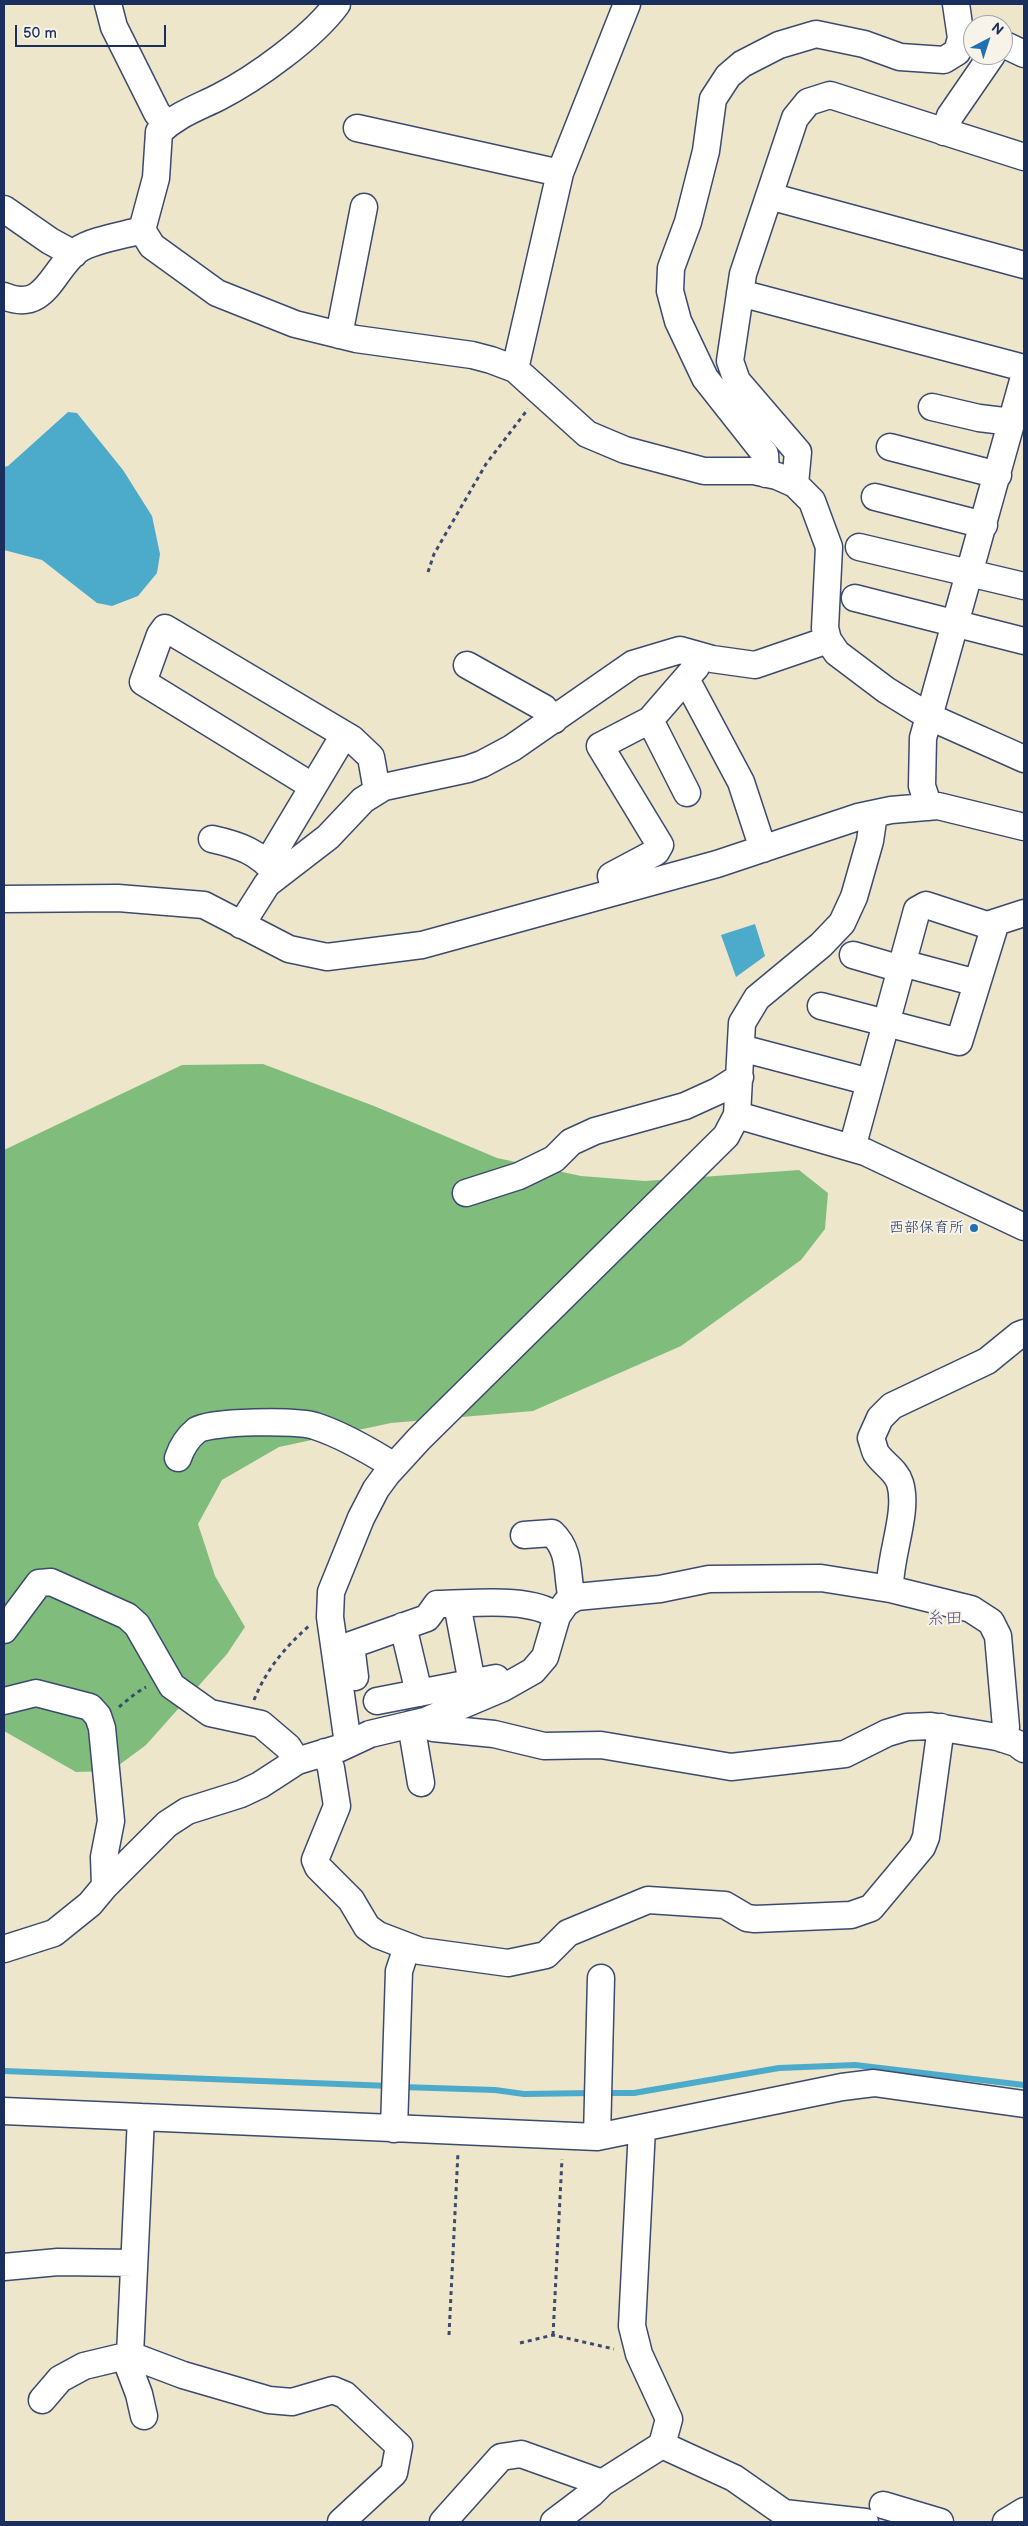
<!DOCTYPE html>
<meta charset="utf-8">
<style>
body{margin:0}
#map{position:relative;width:1028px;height:2526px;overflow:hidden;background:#eee6cb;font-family:"Balsamiq Sans",sans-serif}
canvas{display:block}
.frame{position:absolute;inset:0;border:5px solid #1b2f5e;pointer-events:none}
.north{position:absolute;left:963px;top:15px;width:50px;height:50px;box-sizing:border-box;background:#f7f3e8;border:1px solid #9fa5b1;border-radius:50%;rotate:40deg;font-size:14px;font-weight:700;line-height:20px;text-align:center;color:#1b2f5e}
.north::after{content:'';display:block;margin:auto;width:18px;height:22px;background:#1f6fb2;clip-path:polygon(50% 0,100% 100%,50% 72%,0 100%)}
.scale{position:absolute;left:15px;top:25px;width:151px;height:22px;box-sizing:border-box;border:2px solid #1b2f5e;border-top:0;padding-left:6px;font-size:15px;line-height:18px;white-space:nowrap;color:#1b2f5e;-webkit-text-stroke:4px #f7f3e8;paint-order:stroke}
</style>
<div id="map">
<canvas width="1028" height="2526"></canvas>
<div class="frame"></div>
<div class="north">N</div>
<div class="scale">50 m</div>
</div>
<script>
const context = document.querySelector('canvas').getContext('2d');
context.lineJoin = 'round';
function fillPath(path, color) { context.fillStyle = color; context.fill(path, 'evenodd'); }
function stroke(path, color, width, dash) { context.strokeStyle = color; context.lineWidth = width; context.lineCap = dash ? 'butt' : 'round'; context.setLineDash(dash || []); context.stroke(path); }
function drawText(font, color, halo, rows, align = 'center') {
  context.font = font + ' "Balsamiq Sans","Klee One",sans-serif'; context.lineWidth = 4; context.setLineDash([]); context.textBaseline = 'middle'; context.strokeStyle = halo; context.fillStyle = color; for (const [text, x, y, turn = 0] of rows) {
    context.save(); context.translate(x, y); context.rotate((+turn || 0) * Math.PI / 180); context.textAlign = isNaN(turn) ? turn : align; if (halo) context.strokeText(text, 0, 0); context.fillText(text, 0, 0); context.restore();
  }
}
fillPath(new Path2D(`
 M263 1064 374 1106 497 1158 581 1176 645 1181 799 1170 828 1193 825 1229 801 1260 681 1346 533 1411 391 1423 279 1447 222 1480 198 1524 215 1576 245 1627 227 1654 146 1745 111 1771 76 1772 4 1731V1150L182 1065Z`), '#80bd7c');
fillPath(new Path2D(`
 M68 412 77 413 123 470 152 516 160 554 157 573 138 596 112 606 97 603 42 560 4 550V467L8 466Z
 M755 924 765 956 736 977 721 935Z`), '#4caacb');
stroke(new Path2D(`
 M4 2071 390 2086
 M402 2087 495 2090 524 2094 592 2093
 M604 2093H634L779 2068 855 2065 1024 2085`), '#4caacb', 6);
const minor = new Path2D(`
 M108 4 114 27 157 113 167 124
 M337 4C313 37 256 78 219 97 197 108 178 114 159 132L156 178 142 230 152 246 217 293 295 324 356 339 472 355 491 360 515 369 587 434 625 450 704 471H754L777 476 795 484 812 501 829 547 825 628 828 640 837 653 886 690 930 717 1024 759
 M1003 44 1024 54
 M357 128 560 173
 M944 132 950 116 992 55
 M769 196 1024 265
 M4 209 50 241 74 254
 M740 293 1024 368
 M4 296C46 314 52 269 78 250 92 240 125 235 142 230
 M339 335 364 207
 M515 369 560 173 627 4
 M932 407 979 418 1012 422
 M890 447 998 475
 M766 474 765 454 705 378 678 321 670 291 671 268 688 222 706 151 713 99 728 76 742 64 779 45 816 34 864 44 900 57 944 60 957 52 961 38 956 4
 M795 484 798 452 737 381 730 361 743 274 795 118 808 102 830 95 1024 157
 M875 497 984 525
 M859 547 1024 586
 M855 598 1024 641
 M467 665 544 708 554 720
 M686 679 741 782 763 849
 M650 720 687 793
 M312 786 143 682 160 635 165 628 352 739 371 757 377 791
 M929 807 922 786 923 738 1024 377
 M212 839C239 845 260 852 277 875
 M268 862 344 735
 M615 892 611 876 656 852 660 845 600 746 650 720 696 667 700 656
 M4 899 118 898 204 905 289 949 327 957 422 945 717 864 858 817 891 810 938 806 1024 827
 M241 925 267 884 328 837 363 800 384 787 468 769 482 764 512 748 633 664 680 650 712 659 755 665 828 640
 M853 955 901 969
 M902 963 977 983
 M821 1006 959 1042 996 922
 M741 1048 870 1082
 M737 1115 865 1152 1024 1227
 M852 1148 917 910 926 905 987 925 1024 913
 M466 1193 519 1176 554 1159 571 1142 595 1131 685 1106 718 1091 740 1077
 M178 1458C182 1446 187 1438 197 1430 211 1421 298 1420 315 1426 343 1435 370 1451 394 1466
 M524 1535 552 1533C572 1552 566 1575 572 1599
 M890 1589C889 1557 909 1512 900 1483 896 1470 883 1464 876 1453 874 1449 873 1443 871 1438L880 1418 892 1406 987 1361 1019 1335 1024 1333
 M457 1604 472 1683
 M403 1626 419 1693
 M4 1630 39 1583 51 1582 127 1616 137 1625 172 1686 210 1713 261 1724 288 1747 297 1761
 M355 1677 351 1645 427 1618 437 1604C471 1604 529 1596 557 1616
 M4 1701 36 1693 90 1707 98 1716 102 1728 111 1821 104 1857 105 1886
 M377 1701 496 1678
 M425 1721 433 1728 494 1734 544 1746 601 1745 731 1767 845 1754 887 1733 907 1727 931 1726 997 1737 1016 1743 1024 1749
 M411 1724 421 1783
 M348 1744 330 1617 331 1592 361 1518 376 1489 387 1474 419 1439 726 1136 737 1115 742 1023 757 998 821 945 842 923 854 897 870 841 874 814
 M325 1752 331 1768 337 1806 315 1860 318 1867 351 1900 367 1927 378 1935 420 1951 508 1963 546 1955 568 1933 648 1900 725 1905 747 1918 755 1919 851 1915 871 1908 922 1847 926 1837 941 1727
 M4 1949 54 1933 90 1904 105 1886 167 1824 187 1811 241 1794 260 1785 297 1761 340 1748 370 1734 425 1721 503 1688 533 1671 545 1657 557 1616 566 1603 576 1597 660 1589 709 1579 821 1578 890 1589 971 1609 991 1622 998 1636 1006 1727 1003 1739
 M4 2111 597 2137 842 2087 874 2083 1024 2104
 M394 2129 399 1971 407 1947
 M597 2137 601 1978
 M4 2267 58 2262 134 2263
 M130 2355 141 2117
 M125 2357 139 2394 144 2416
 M42 2400 60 2379 84 2366 130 2355 183 2375 269 2400 292 2402 333 2390 345 2395 399 2446 394 2473 341 2522
 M662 2445 734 2478 784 2513 865 2522
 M883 2505 940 2522
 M443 2522 501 2457 521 2454 602 2483
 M554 2522 591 2494 602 2483 662 2445 669 2419 639 2354 632 2326 642 2128
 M1006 2522 1024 2511`);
stroke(minor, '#3b4a6e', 29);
stroke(new Path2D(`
 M428 572 434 554 486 464 528 409
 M254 1700C266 1670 285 1647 309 1626
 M119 1707 136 1693 146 1687
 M449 2335 458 2152
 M553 2335 562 2159
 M520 2343 553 2335 614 2349`), '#3b4a6e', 3, [4, 4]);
stroke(minor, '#fff', 26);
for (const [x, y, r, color] of [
 [974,1228,5,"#1f6fb2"]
]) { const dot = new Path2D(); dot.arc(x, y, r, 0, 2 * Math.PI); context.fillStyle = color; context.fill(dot); stroke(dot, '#f7f3e8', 2); }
drawText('15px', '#1b2f5e', '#f7f3e8', [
 ["西部保育所",964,1228]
], 'right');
drawText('18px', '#5d588d', '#f7f3e8', [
 ["糸田",945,1619]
]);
</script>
